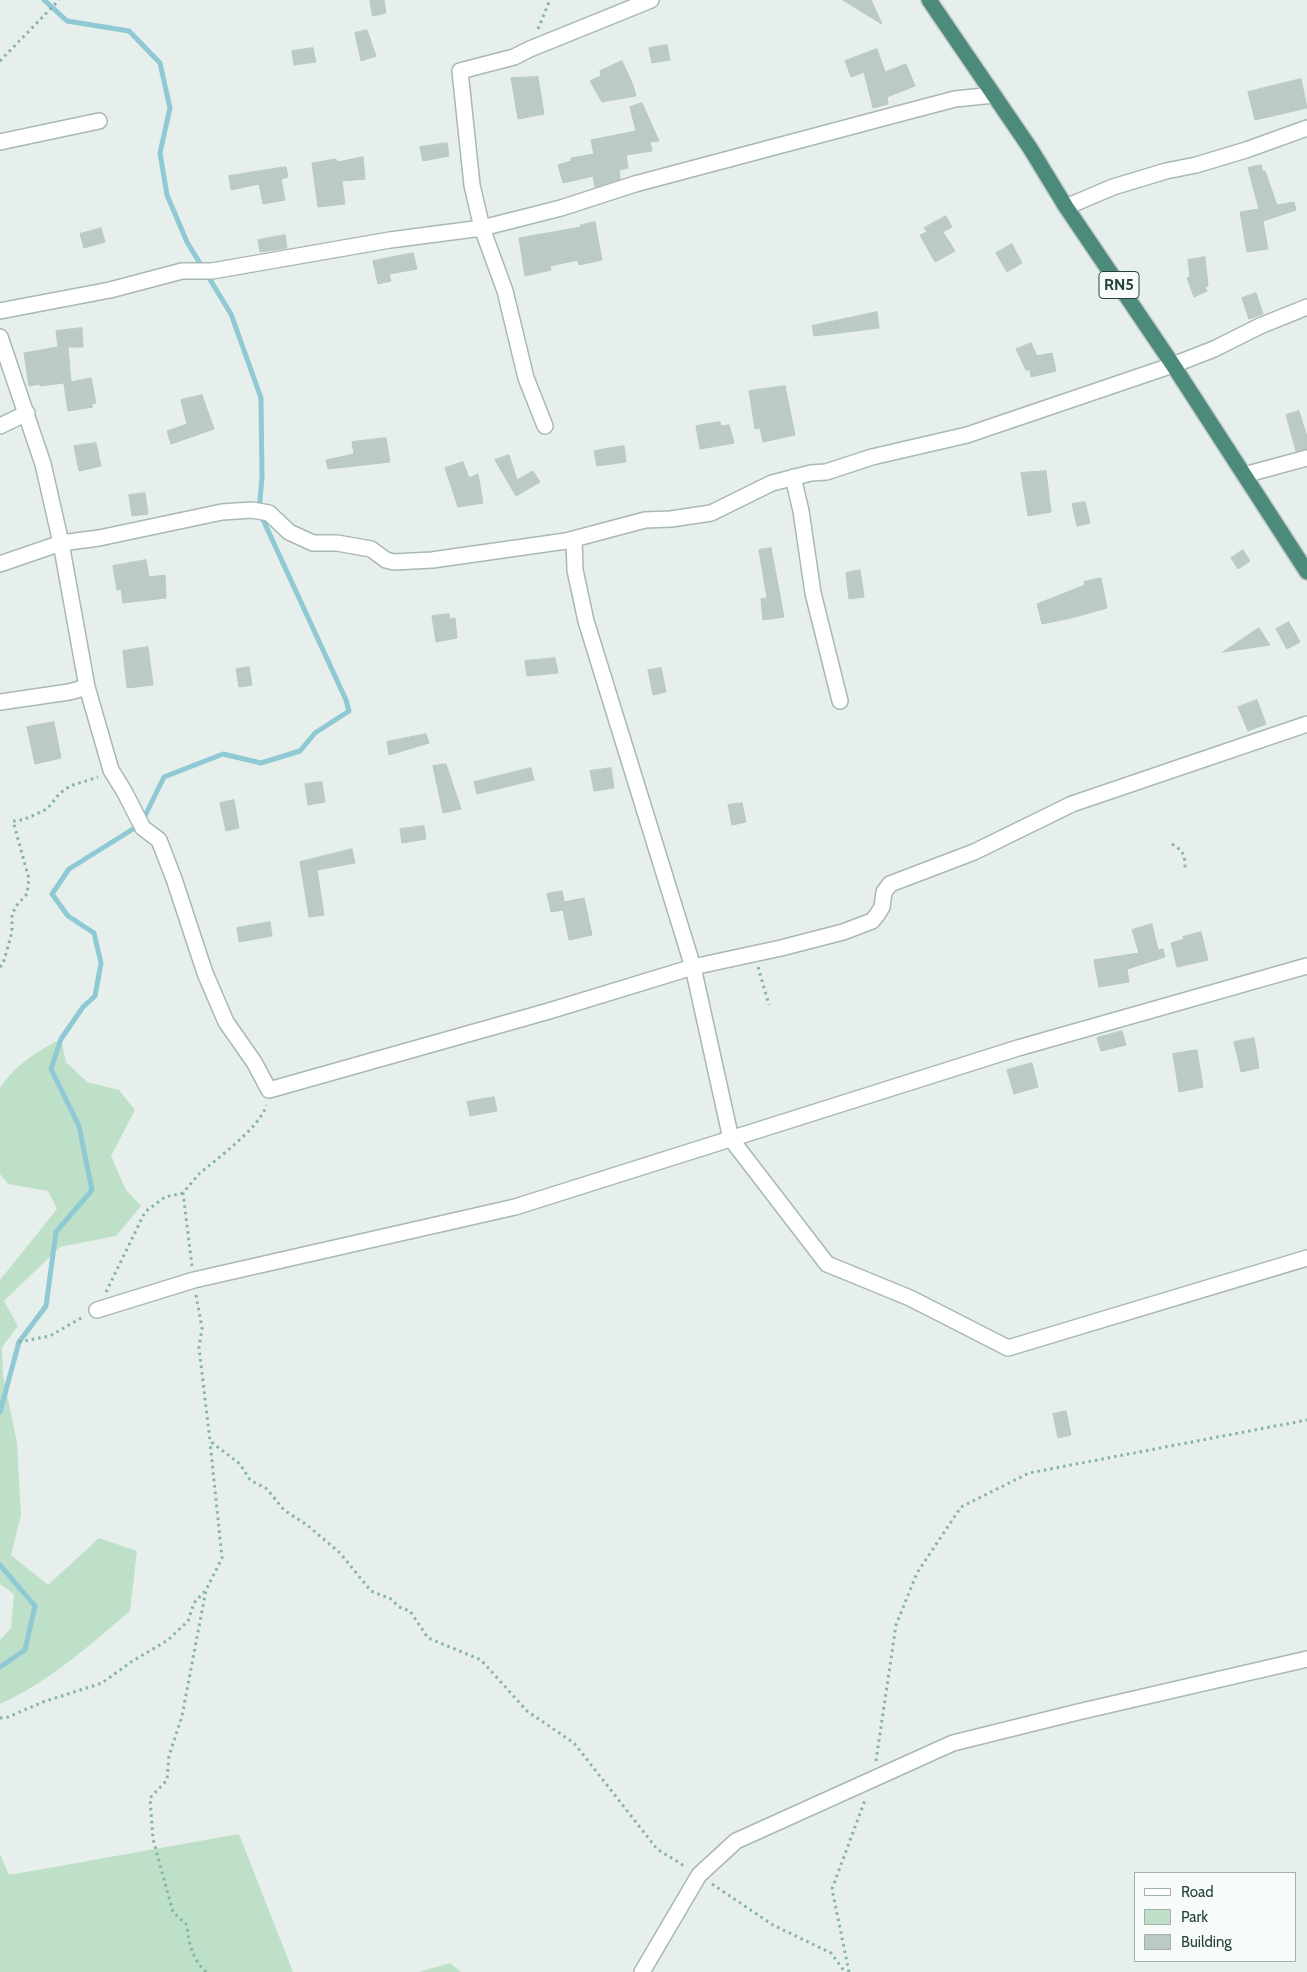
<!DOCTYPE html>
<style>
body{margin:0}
#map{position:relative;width:1307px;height:1972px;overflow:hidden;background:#e6efeb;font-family:Cabin,sans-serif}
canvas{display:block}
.legend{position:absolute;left:1134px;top:1872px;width:162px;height:90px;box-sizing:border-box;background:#f7fbf9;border:1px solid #a3b1ad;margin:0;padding:6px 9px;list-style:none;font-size:15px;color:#24423a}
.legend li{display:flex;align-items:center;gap:10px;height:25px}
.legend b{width:25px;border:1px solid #a3b1ad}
</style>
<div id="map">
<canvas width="1307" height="1972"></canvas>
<ul class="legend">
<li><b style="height:6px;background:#fff"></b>Road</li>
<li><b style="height:14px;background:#bfe0c8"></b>Park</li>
<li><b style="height:14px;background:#bbcac4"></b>Building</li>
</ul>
</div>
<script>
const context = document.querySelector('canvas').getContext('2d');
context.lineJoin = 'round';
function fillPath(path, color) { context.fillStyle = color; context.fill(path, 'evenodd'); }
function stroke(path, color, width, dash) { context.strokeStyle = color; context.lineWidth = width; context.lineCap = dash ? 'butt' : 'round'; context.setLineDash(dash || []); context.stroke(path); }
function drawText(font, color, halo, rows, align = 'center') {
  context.font = font + ' Cabin,sans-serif'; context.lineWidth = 4; context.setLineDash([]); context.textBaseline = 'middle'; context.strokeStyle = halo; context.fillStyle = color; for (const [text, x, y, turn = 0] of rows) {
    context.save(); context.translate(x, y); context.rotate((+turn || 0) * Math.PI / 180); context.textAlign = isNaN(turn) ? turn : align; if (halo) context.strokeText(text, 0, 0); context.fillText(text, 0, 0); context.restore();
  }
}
fillPath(new Path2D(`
 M61 1039 66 1062 87 1082 119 1090 135 1110 111 1156 126 1190 141 1206 116 1236 60 1247 4 1301 18 1326 2 1347 3 1375 17 1443 21 1515 11 1555 48 1585 99 1538 137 1551 130 1611C90 1645 49 1682 0 1704V1640L11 1628 14 1594 0 1584V1280L57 1209 48 1191 8 1184 0 1174V1088C15 1065 37 1051 61 1039Z
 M239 1834 293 1972H0V1854L9 1875Z
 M450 1963 461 1972H419Z`), '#bfe0c8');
stroke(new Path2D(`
 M0 1412 19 1342 46 1306 56 1232 92 1190 79 1126 51 1069 61 1039 83 1007 95 996 101 963 94 933 68 916 52 894 69 869 141 824 164 777 223 754 261 763 300 751 315 733 349 711 346 700 259 511 262 478 261 398 231 314 187 242 167 195 160 153 170 108 160 63 129 31 67 21 44 0
 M0 1565 35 1606 25 1650 0 1667`), '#8ec9d4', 5);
const building = new Path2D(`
 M370 0H384L386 13 373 16Z
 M843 0H871L882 24Z
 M367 30 376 56 361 61 355 33Z
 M667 45 670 60 652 63 649 48Z
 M313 48 316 62 294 65 292 51Z
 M877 49 885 72 906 64 915 86 887 97 888 104 873 108 864 72 851 77 845 61Z
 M622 61 633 85 636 96 602 102 590 81 601 76 600 71Z
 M538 77 544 114 518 119 511 78Z
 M1301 79 1307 108 1255 120 1248 92Z
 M642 103 659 141 650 142 652 151 626 155 628 168 619 170 620 179 595 187 593 176 563 183 558 165 571 161V158L594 154 591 140 636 131 630 107Z
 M447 143 449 156 423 161 420 147Z
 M363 157 365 179 342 181 345 204 318 207 312 163 336 159 337 162Z
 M1261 165 1263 172 1265 171 1277 205 1294 202 1296 210 1263 221 1268 249 1247 252 1240 212 1259 209 1248 168Z
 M286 167 288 177 281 179 285 200 263 204 259 184 231 190 229 176Z
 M946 216 952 227 943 232 955 251 935 262 920 235 927 232 924 228Z
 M595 222 602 260 579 265 578 260 550 266 551 270 525 276 519 238 581 227V225Z
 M101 228 105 242 84 248 80 234Z
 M285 235 287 248 260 252 258 240Z
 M1012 244 1022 263 1007 272 996 253Z
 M413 253 417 269 389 274 391 281 378 284 373 261Z
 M1205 257 1208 286 1205 287 1207 291 1194 297 1187 278 1190 277 1188 260Z
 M1256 293 1263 314 1249 319 1242 298Z
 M877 312 879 328 814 336 812 326Z
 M82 328 83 347H68L71 382 40 386V384L29 386 24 353 58 347 56 331Z
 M1031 343 1037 356 1052 353 1056 371 1031 377 1030 370H1026L1016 349Z
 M91 378 96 403 91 404 93 407 68 411 64 384Z
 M785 386 795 435 763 442 760 428 755 429 749 391Z
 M202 395 214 429 171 444 167 431 187 424 181 400Z
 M1299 411 1307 437V449L1296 451 1286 415Z
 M720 422 721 426 729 425 734 443 700 449 696 426Z
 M386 438 390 462 328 469 326 460 354 454 352 442Z
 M96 443 101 466 79 471 74 446Z
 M624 446 626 462 597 466 594 451Z
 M509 455 517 480 533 471 540 482 516 496 495 460Z
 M463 462 469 478 478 474 483 503 458 507 445 468Z
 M1046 471 1051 512 1028 516 1021 473Z
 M145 493 148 514 132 516 129 495Z
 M1085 502 1090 523 1077 526 1072 504Z
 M771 548 784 617 763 620 761 599 767 598 759 550Z
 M1243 550 1250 561 1238 569 1231 558Z
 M146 560 149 577 165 575 166 598 123 603 121 589 117 590 113 566Z
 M860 570 864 597 849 599 846 573Z
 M1101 578 1107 608 1071 618 1042 624 1037 604 1085 585 1084 582Z
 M449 614 450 619 455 618 457 638 436 642 432 616Z
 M1289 622 1300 642 1287 649 1276 629Z
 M1259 628 1270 645 1223 652Z
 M148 647 153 685 127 688 123 651Z
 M555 658 558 673 527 676 525 661Z
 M249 667 252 685 239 687 236 669Z
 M661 668 666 692 653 695 648 670Z
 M1257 700 1266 724 1248 731 1238 707Z
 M54 722 61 758 35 764 27 727Z
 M426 734 429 743 389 755 387 742Z
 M446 764 461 809 443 813 433 766Z
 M531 768 534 780 477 794 474 782Z
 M611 768 614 788 594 791 590 771Z
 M322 782 325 802 308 805 305 784Z
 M234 800 239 828 226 831 220 803Z
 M742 803 746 822 732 825 728 805Z
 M424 826 426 839 402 843 400 829Z
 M352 849 355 863 317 870 324 915 309 917 300 862Z
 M562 891 564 902 584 898 592 935 569 940 563 910 551 912 547 894Z
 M270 922 272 936 239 942 237 928Z
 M1152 924 1158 950 1163 949 1165 957 1127 969 1129 982 1099 987 1094 960 1139 953 1132 930Z
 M1201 932 1208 960 1177 967 1171 943 1184 939 1183 937Z
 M1122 1031 1126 1045 1101 1051 1097 1038Z
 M1254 1038 1259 1068 1241 1072 1234 1042Z
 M1197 1050 1203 1087 1179 1092 1173 1054Z
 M1032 1063 1038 1087 1014 1094 1007 1070Z
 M494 1097 497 1111 470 1116 467 1102Z
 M1066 1411 1071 1435 1058 1438 1053 1414Z`);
fillPath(building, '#bbcac4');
stroke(building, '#b8c9c2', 1);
const minor = new Path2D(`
 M0 142 99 121
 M1066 207 1113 187 1166 171 1196 165 1246 150 1307 128
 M0 311 110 290 182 271H212L390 240 482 228 561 208 635 184 898 114 955 99 994 95
 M0 337 43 464 61 543 87 687 111 770 124 791 143 828 159 840 174 879 205 973 226 1022 254 1062 269 1090 549 1011 693 967 781 948 843 932 872 921 877 915 882 907 884 892 890 884 974 852 1072 804 1307 724
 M0 426 27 413
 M545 426 526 378 505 291 482 228 472 185 460 71 514 57 530 49 651 0
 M1244 475 1307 458
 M793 477 801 511 813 593 840 701
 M574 539 575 570 586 621 693 967 731 1139 827 1264 910 1298 1008 1348 1307 1258
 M0 564 61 543 99 538 222 512 252 510 269 513 289 532 313 543H337L371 549 386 560 394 562 432 560 566 541 645 520 671 519 711 513 772 483 811 473 826 472 872 457 967 435 1173 365 1214 349 1260 326 1307 307
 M0 702 69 692 87 687
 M97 1310 194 1280 515 1207 1018 1048 1307 966
 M642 1972 699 1875 736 1841 953 1743 1078 1712 1307 1659`);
const trunk = new Path2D(`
 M929 0 1030 148 1066 207 1173 365 1307 572`);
stroke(minor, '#a8b8b2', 18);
stroke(trunk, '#c2cac8', 18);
stroke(new Path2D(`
 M538 29 550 0
 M0 61 59 0
 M1172 844C1185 852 1185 856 1185 871
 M0 967 3 964 12 932V914L17 905 27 894 29 879 13 821 23 820 47 809 60 793 70 786 98 777
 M758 967 769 1005
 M192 1266 183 1193C188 1187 193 1181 198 1175 215 1160 262 1126 266 1105
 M106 1292 145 1212 165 1197 183 1193
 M196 1295 202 1328 199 1348 210 1441 240 1464 250 1480 267 1489 284 1510 307 1525 340 1553 371 1591 391 1599 399 1607 410 1611 428 1638 481 1660 527 1711 574 1743 657 1849 686 1867
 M19 1342 50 1336 83 1317
 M0 1718 8 1717 43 1702 102 1683 131 1662 168 1640 188 1621 194 1603 206 1590
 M876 1761 896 1625 917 1573 961 1507 1029 1473 1307 1420
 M712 1884 773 1925 831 1953 845 1972
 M206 1972C192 1959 189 1944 187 1925L173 1912 153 1839 150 1798 167 1780 169 1756 182 1716 206 1590 222 1558 210 1442
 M849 1972 832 1889 865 1800`), '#86b3a5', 3, [2.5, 4]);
stroke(minor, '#fff', 15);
stroke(trunk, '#4c8a7c', 15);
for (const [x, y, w] of [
 [1119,285,40]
]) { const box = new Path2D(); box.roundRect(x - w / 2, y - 13.5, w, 27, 4); context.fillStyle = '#f7fbf9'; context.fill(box); stroke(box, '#24423a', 1); }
drawText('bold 16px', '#24423a', null, [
 ["RN5",1119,285]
]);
</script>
